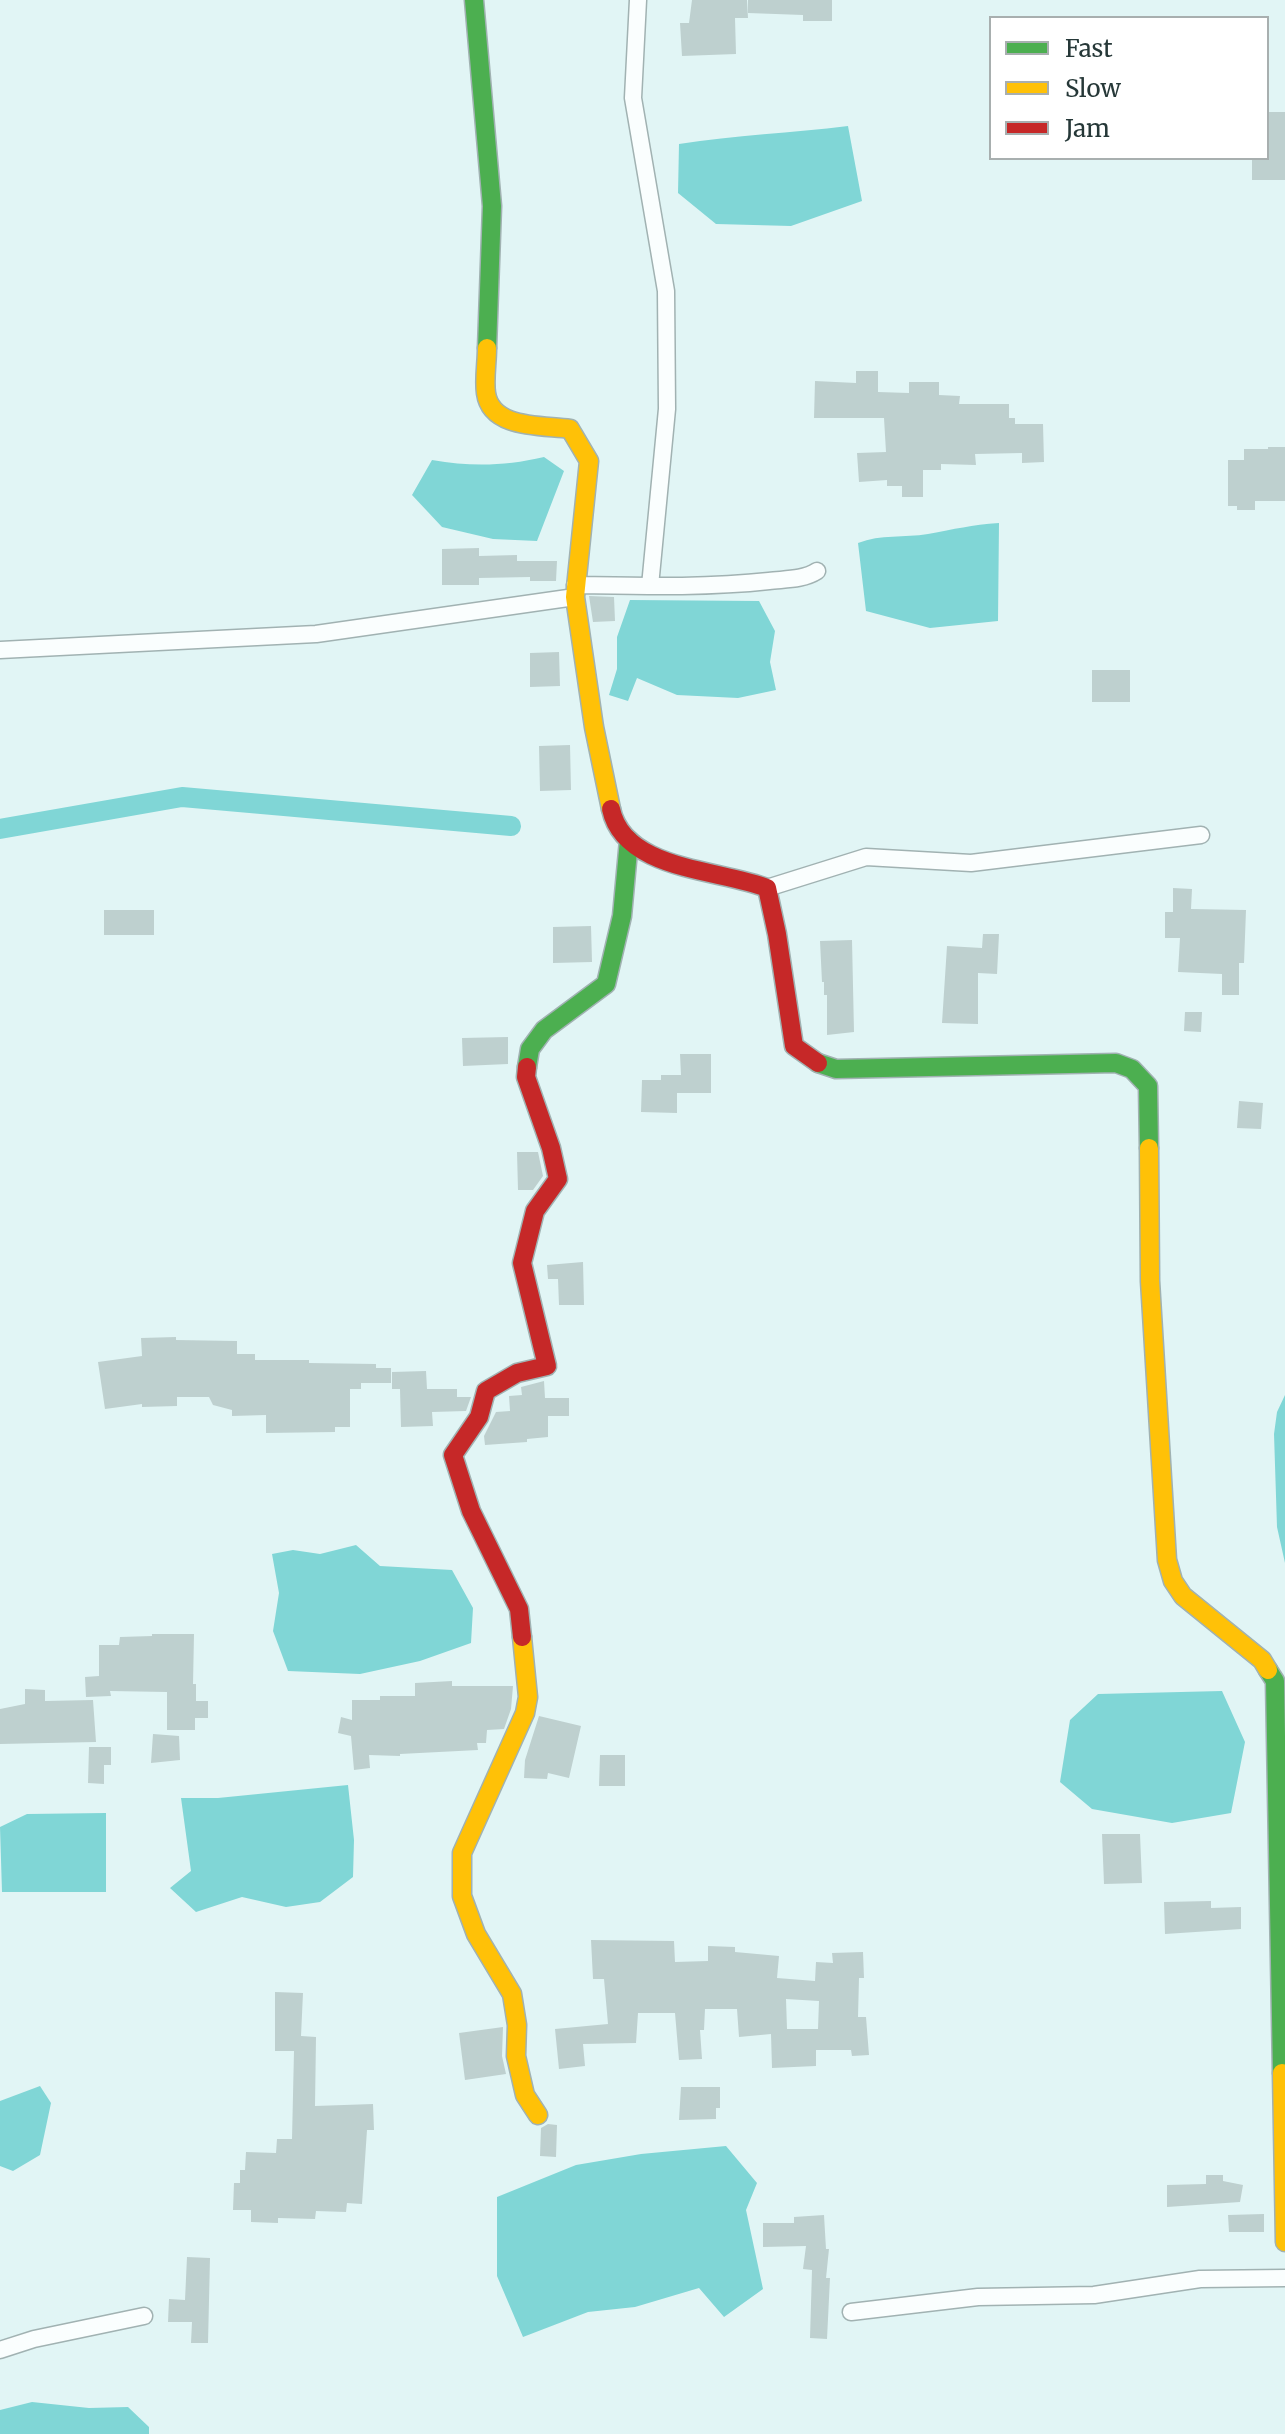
<!DOCTYPE html>
<style>
body{margin:0}
#map{position:relative;width:1285px;height:2434px;overflow:hidden;background:#e1f5f5;font-family:Merriweather,serif}
canvas{display:block}
.legend{position:absolute;left:989px;top:16px;width:280px;height:144px;box-sizing:border-box;background:#fff;border:2px solid #a8afaf;margin:0;padding:10px 14px;list-style:none;font-size:24px;color:#263838}
.legend li{display:flex;align-items:center;gap:16px;height:40px}
.legend b{width:40px;border:2px solid #a8afaf}
</style>
<div id="map">
<canvas width="1285" height="2434"></canvas>
<ul class="legend">
<li><b style="height:10px;background:#4caf50"></b>Fast</li>
<li><b style="height:10px;background:#ffc107"></b>Slow</li>
<li><b style="height:10px;background:#c62828"></b>Jam</li>
</ul>
</div>
<script>
const context = document.querySelector('canvas').getContext('2d');
context.lineJoin = 'round';
function fillPath(path, color) { context.fillStyle = color; context.fill(path, 'evenodd'); }
function stroke(path, color, width, dash) { context.strokeStyle = color; context.lineWidth = width; context.lineCap = dash ? 'butt' : 'round'; context.setLineDash(dash || []); context.stroke(path); }
fillPath(new Path2D(`
 M848 126 862 201 791 226 716 224 678 193 679 144C735 135 792 133 848 126Z
 M544 457 564 471 537 541 493 539 442 527 412 495 432 460C472 467 505 466 544 457Z
 M999 523 998 621 930 628 866 611 858 543C881 534 904 538 928 534 955 529 971 525 999 523Z
 M630 600 759 601 775 631 770 662 776 690 738 698 677 695 637 678 628 701 609 695 617 669V637Z
 M1285 1395V1563L1277 1527 1274 1434 1277 1412Z
 M356 1545 380 1566 452 1570 473 1608 471 1643 420 1661 360 1674 288 1671 273 1631 279 1593 272 1554 293 1550 320 1554Z
 M1222 1691 1245 1742 1231 1813 1172 1823 1092 1809 1060 1782 1070 1720 1098 1694Z
 M348 1785 354 1840 353 1877 320 1902 286 1907 242 1897 196 1912 170 1888 191 1871 181 1798H218Z
 M106 1813V1892H2L0 1827 27 1814Z
 M40 2086 51 2103 40 2155 13 2171 0 2166V2101Z
 M726 2146 757 2183 746 2210 763 2289 724 2317 699 2288 635 2307 588 2312 523 2337 497 2276V2197L576 2165 641 2154Z
 M32 2402 89 2408 128 2407 149 2427V2434H0V2410Z`), '#80d6d6');
stroke(new Path2D(`
 M0 829 182 797 511 826`), '#80d6d6', 20);
fillPath(new Path2D(`
 M692 0H747L748 18H735L736 54 682 56 680 23H689Z
 M748 0H832V21H803V15L748 13Z
 M1267 112H1285V180H1252V158H1267Z
 M856 371H878V392L909 393V382H939V395L960 396 959 404H1009V418H1015V424H1043L1044 462 1022 463V453L975 454 976 465 941 464V470H923V497H902V486H887V480L859 482 857 453 886 452 884 418H814L815 381 856 383Z
 M1268 447H1285V501H1255V510H1237V506H1228V460H1244V449H1268Z
 M479 548V556L517 555V561H557L556 581H530V577L479 578V585H442V549Z
 M589 596 614 597 615 621 593 622Z
 M559 652 560 686 530 687V653Z
 M1092 670H1130V702H1092Z
 M570 745 571 790 540 791 539 746Z
 M1173 888 1192 889 1191 909 1246 910 1244 963H1239V995H1222V974L1178 972 1180 938H1165V912H1173Z
 M104 910H154V935H104Z
 M591 926 592 962 553 963V927Z
 M983 934H999L997 974 978 973V1024L942 1023 947 946 982 948Z
 M852 940 854 1032 827 1035V995H824V982H822L820 941Z
 M1185 1012H1202L1201 1032 1184 1031Z
 M508 1037V1064L463 1066 462 1038Z
 M680 1054H711V1093H677V1113L641 1112 642 1080H661V1075H681Z
 M1239 1101 1263 1103 1261 1129 1237 1128Z
 M517 1152H538L543 1176 533 1190H518Z
 M583 1262 584 1305H559L558 1279H548L547 1265Z
 M176 1337V1340L237 1341V1354H255V1360H309V1363L376 1364V1368H391V1383H361V1389H350V1427H335V1432L266 1433V1415L232 1416V1410L213 1405 209 1397H177V1406L142 1407V1404L105 1409 98 1362 142 1356 141 1338Z
 M426 1371 427 1389H457V1397H471L466 1411 432 1412 433 1426 401 1427 400 1389H392V1372Z
 M544 1381 545 1398H569V1416H548V1437L527 1439V1442L485 1445 484 1436 496 1412 510 1411 509 1396 522 1395 521 1387Z
 M152 1634H194L193 1684H196V1701H208V1718H195V1730H167V1692L110 1691 111 1696 86 1697 85 1677 99 1676V1645H119L120 1637 152 1636Z
 M452 1681V1686H513L511 1709 504 1729 487 1730 486 1743H477L478 1750 400 1754V1756L369 1755 370 1768 354 1770 351 1736 338 1733 341 1717 352 1720V1700H380V1696H415V1683Z
 M25 1689 45 1690V1701L93 1700 96 1742 0 1744V1709L25 1704Z
 M539 1716 581 1726 569 1778 548 1773 547 1779 524 1778 525 1760Z
 M153 1734 179 1736 180 1760 151 1763Z
 M89 1747H111V1765H104V1784L88 1783Z
 M600 1755H625V1786H599Z
 M1102 1834H1140L1142 1883 1104 1884Z
 M1211 1901V1908L1241 1907V1929L1165 1934 1164 1902Z
 M591 1940 674 1941 675 1962 708 1961V1946L735 1947V1952L779 1956 777 1978 815 1981 816 1962 833 1963 832 1953 863 1952 864 1978H859L858 2017H866L869 2055 852 2056 851 2050H816V2066L772 2068 771 2034 739 2037 737 2009H705L704 2030H700L702 2059 679 2060 675 2013H638L636 2043 583 2044 585 2066 559 2069 555 2029 608 2024 604 1979H593ZM786 1999 819 2001 818 2029H787Z
 M275 1992 303 1993 301 2036 316 2037 315 2106 373 2104 374 2130H367L362 2204 347 2203 346 2212 316 2211 315 2219 278 2218V2223L251 2222V2210H233L234 2183H240V2170H245L246 2152 276 2153 277 2139H292L294 2051H275Z
 M503 2027 502 2056 506 2074 465 2080 459 2033Z
 M681 2087H720V2108H716V2119L679 2120Z
 M548 2124 557 2125 556 2157 540 2156 541 2128Z
 M1206 2175H1223V2181L1243 2185 1240 2202 1167 2207V2185L1206 2184Z
 M1264 2214V2232H1229L1228 2215Z
 M824 2215 826 2249H829L826 2278H830L827 2339 810 2338 812 2270 803 2269 806 2246 763 2247V2223H794V2217Z
 M187 2257 210 2258 208 2343H191L192 2322H168L169 2299 185 2300Z`), '#bed0cf');
const street = new Path2D(`
 M638 0 633 98 666 291 667 409 650 586
 M575 585C640 586 705 588 769 581 785 579 803 580 817 571
 M0 650 316 634 575 597
 M767 888 866 857 971 863 1201 835
 M851 2312 978 2297 1094 2295 1200 2279 1285 2278
 M0 2350 34 2339 144 2316`);
const fast = new Path2D(`
 M474 0 492 206 487 348
 M818 1063 836 1069 1116 1063 1132 1069 1148 1086 1149 1148
 M527 1067 530 1049 544 1030 606 984 622 916 629 840
 M1268 1670 1275 1681 1282 2073`);
const slow = new Path2D(`
 M487 348C487 363 484 379 486 393 491 429 541 425 570 429L589 461 575 597 594 727 611 809
 M1149 1148 1150 1281 1167 1560 1173 1581 1183 1596 1262 1660 1268 1670
 M522 1637 528 1697 525 1713 462 1853V1896L476 1934 512 1994 517 2025 516 2056 525 2095 538 2115
 M1282 2073 1285 2242`);
const jam = new Path2D(`
 M611 809C624 871 720 869 767 888L777 934 794 1046 818 1063
 M522 1637 519 1609 471 1511 453 1455 479 1417 486 1391 517 1373 547 1366 522 1263 535 1211 558 1179 551 1148 526 1077 527 1067`);
stroke(street, '#a1b2b2', 19);
stroke(fast, '#a1b2b2', 21);
stroke(slow, '#a1b2b2', 21);
stroke(jam, '#a1b2b2', 21);
stroke(street, '#fafefe', 16);
stroke(fast, '#4caf50', 18);
stroke(slow, '#ffc107', 18);
stroke(jam, '#c62828', 18);
</script>
